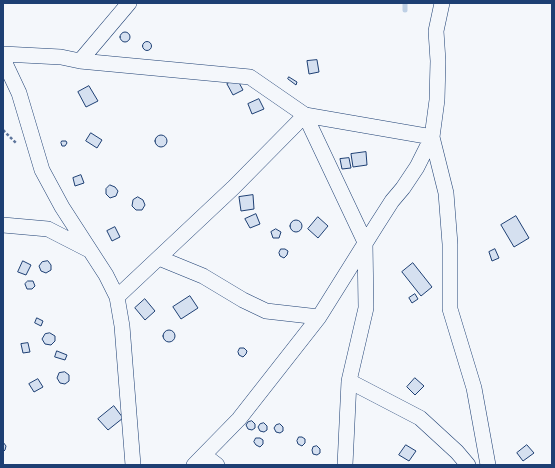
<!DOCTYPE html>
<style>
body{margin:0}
#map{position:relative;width:555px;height:468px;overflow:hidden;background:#f4f7fb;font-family:"DejaVu Sans",sans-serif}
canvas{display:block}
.frame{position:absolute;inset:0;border:4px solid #1d3f73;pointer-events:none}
</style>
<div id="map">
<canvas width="555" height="468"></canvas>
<div class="frame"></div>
</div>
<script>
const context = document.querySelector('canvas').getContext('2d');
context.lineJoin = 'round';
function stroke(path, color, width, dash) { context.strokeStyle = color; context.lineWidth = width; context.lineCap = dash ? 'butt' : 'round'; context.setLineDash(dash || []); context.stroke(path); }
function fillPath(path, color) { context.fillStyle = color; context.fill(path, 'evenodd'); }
stroke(new Path2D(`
 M405 10V3`), '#bed0e5', 5);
const building = new Path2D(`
 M120 37a5 5 0 1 1 10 0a5 5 0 1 1-10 0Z
 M142.5 46a4.5 4.5 0 1 1 9 0a4.5 4.5 0 1 1-9 0Z
 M317 60 319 72 309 74 307 61Z
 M289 77 297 82 296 85 288 79Z
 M237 79 243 90 233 95 227 84Z
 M89 86 98 101 86 107 78 92Z
 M259 99 264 109 252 114 248 104Z
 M91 133 102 140 97 148 86 141Z
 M155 141a6 6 0 1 1 12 0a6 6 0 1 1-12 0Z
 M62 141H66L67 143 65 146H62L61 143Z
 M366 152 367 165 353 167 351 154Z
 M349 158 351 168 342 169 340 159Z
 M81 175 84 183 75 186 73 178Z
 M110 185 115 187 118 191 116 196 110 198 106 194V189Z
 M253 195 254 209 241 211 239 197Z
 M138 197 143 200 145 205 142 210H136L132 206 133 200Z
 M256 214 260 224 250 228 245 219Z
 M516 216 529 238 514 247 501 225Z
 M318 217 328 226 318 238 308 229Z
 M290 226a6 6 0 1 1 12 0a6 6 0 1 1-12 0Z
 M115 227 120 237 112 241 107 231Z
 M276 229 281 232 279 238H273L271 232Z
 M281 249H285L288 251 287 255 284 258 280 256 279 253Z
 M495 249 499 258 492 261 489 252Z
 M23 261 31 265 26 275 18 272Z
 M48 261 51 265V270L46 273 41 271 39 266 42 262Z
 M413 263 432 287 421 296 402 272Z
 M28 281H33L35 286 32 289H27L25 284Z
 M415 294 418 299 412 303 409 298Z
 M190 296 198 308 181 319 173 307Z
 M145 299 155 311 145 320 135 308Z
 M37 318 43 321 41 326 35 323Z
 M163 336a6 6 0 1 1 12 0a6 6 0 1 1-12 0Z
 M50 333 55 336V341L51 345 45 344 42 339 45 334Z
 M28 343 30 352 23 353 21 344Z
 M240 348H244L247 351 246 354 243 357 239 355 238 352Z
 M57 351 67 355 65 360 55 357Z
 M65 372 69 375V381L65 384 60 383 57 378 59 373Z
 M415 378 424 386 415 395 407 387Z
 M38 379 43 387 34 392 29 384Z
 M114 406 123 418 108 430 98 419Z
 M252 421 255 424V428L252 430 248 429 246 425 248 422Z
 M264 423 267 426V430L264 432 260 431 258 427 260 424Z
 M280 424 283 427V431L280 433 276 432 274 428 276 425Z
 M299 437H302L305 439V443L302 446 298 444 297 441Z
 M256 438H260L263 440V444L260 447 256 445 254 442Z
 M3 442 6 446 5 450 3 452Z
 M406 445 416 451 409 461 399 455Z
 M527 445 534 453 523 461 517 453Z
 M317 446 320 449V453L317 455 313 454 312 450 313 447Z`);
fillPath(building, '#d5e0f0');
stroke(building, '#1d3f73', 1);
const street = new Path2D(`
 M3 54 61 57 80 61 129 3
 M3 59 19 93 42 170 62 207 106 275 117 297 122 326 133 465
 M80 61 250 77 305 115 365 242 366 308 349 381 345 465
 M3 225 48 229 89 250
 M159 258 203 276 243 300 266 311 319 317
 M117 297 234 187 305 115 432 137 446 193 450 244V309L474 388 488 465
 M349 381 420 418 457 452 468 465
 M204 455 217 465
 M194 465 239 419 319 317 376 226 392 201 403 188 417 167 432 137 437 100 438 61 436 31 442 3`);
stroke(street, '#1d3f73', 16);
stroke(new Path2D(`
 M3 130 17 144`), '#5e769c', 2.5, [3, 2]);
stroke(street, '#f4f7fb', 15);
</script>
